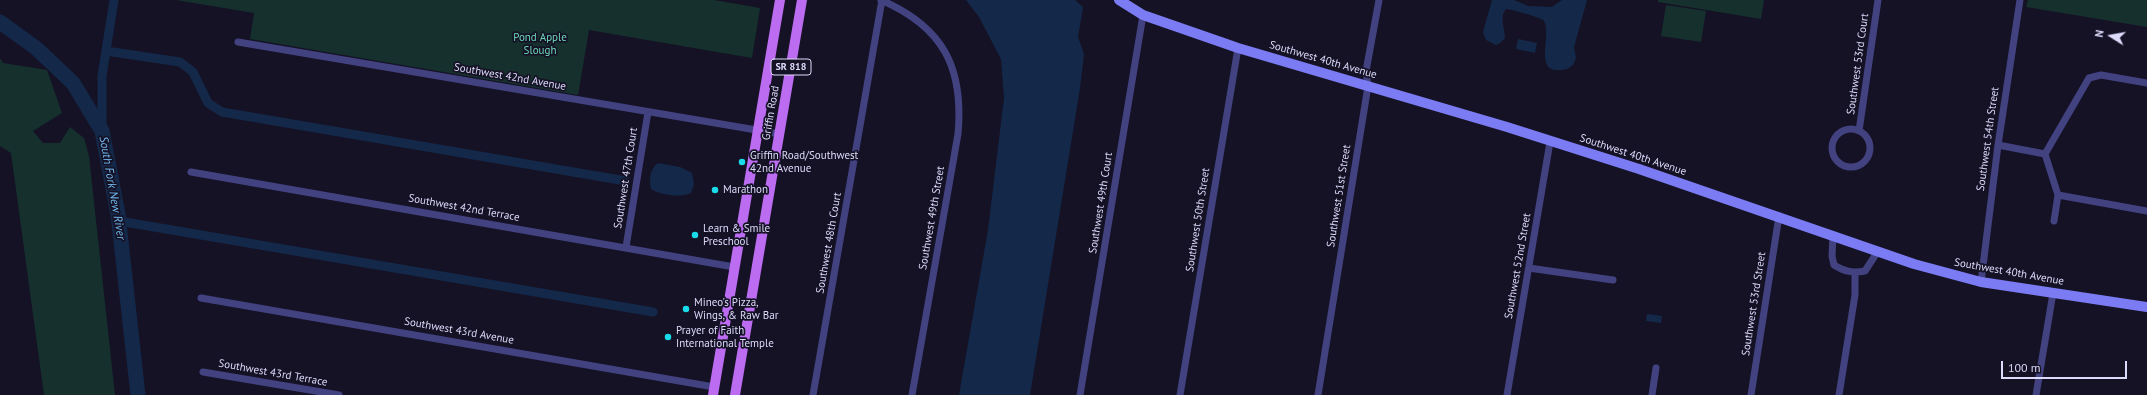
<!DOCTYPE html>
<style>
body{margin:0}
#map{position:relative;width:2147px;height:395px;overflow:hidden;background:#151226;font-family:"PT Sans",sans-serif}
canvas{display:block}
.north{position:absolute;left:2091px;top:16px;width:40px;height:40px;-webkit-text-stroke:3px #151226;paint-order:stroke;rotate:281deg;font-size:11px;font-weight:700;line-height:16px;text-align:center;color:#dddbfc}
.north::after{content:'';display:block;margin:auto;width:14px;height:18px;background:#dddbfc;clip-path:polygon(50% 0,100% 100%,50% 72%,0 100%)}
.scale{position:absolute;left:2001px;top:361px;width:126px;height:18px;box-sizing:border-box;border:2px solid #dddbfc;border-top:0;padding-left:5px;font-size:12px;line-height:14px;white-space:nowrap;color:#dddbfc;-webkit-text-stroke:3px #151226;paint-order:stroke}
</style>
<div id="map">
<canvas width="2147" height="395"></canvas>
<div class="north">N</div>
<div class="scale">100 m</div>
</div>
<script>
const context = document.querySelector('canvas').getContext('2d');
context.lineJoin = 'round';
function fillPath(path, color) { context.fillStyle = color; context.fill(path, 'evenodd'); }
function stroke(path, color, width, dash) { context.strokeStyle = color; context.lineWidth = width; context.lineCap = dash ? 'butt' : 'round'; context.setLineDash(dash || []); context.stroke(path); }
function drawText(font, color, halo, rows, align = 'center') {
  context.font = font + ' "PT Sans",sans-serif'; context.lineWidth = 3.5; context.setLineDash([]); context.textBaseline = 'middle'; context.strokeStyle = halo; context.fillStyle = color; for (const [text, x, y, turn = 0] of rows) {
    context.save(); context.translate(x, y); context.rotate((+turn || 0) * Math.PI / 180); context.textAlign = isNaN(turn) ? turn : align; if (halo) context.strokeText(text, 0, 0); context.fillText(text, 0, 0); context.restore();
  }
}
fillPath(new Path2D(`
 M176 0H714L760 8 752 58 589 30 578 95 250 39 254 13Z
 M1658 0H1764L1761 19 1658 2Z
 M2028 0H2147V27L2026 7Z
 M1666 5 1706 11 1701 42 1661 36Z
 M0 58 3 63 47 70 62 113 33 131 43 143H60L70 127 84 138 89 156 115 395H44L11 153 0 146Z`), '#16302e');
fillPath(new Path2D(`
 M966 0H1075L1083 7 1078 37 1084 54 1080 88 1030 395H959L988 230 1004 98 1001 59 979 17Z
 M1492 0H1514L1528 6 1552 7 1562 0H1587L1574 47 1576 58 1573 65C1569 69 1565 70 1559 70 1534 72 1552 34 1544 21 1543 18 1511 9 1506 9 1499 17 1505 28 1505 38L1500 43 1496 45 1486 40 1483 32Z
 M1518 39 1537 43 1535 53 1516 49Z
 M658 163 680 167 692 173 694 184 691 193C679 198 662 195 651 189 649 180 650 168 658 163Z
 M1647 314 1662 316 1661 323 1646 321Z`), '#142949');
stroke(new Path2D(`
 M106 51 180 62 193 72 208 103 222 112 626 181
 M102 131V76L114 0
 M119 221 653 312`), '#142949', 9);
stroke(new Path2D(`
 M0 22 36 48 73 83 102 131 118 214 138 395`), '#142949', 15);
stroke(new Path2D(`
 M881 0C943 27 964 67 958 134L912 395
 M238 42 780 134
 M1832 148a19 19 0 1 1 38 0a19 19 0 1 1-38 0Z
 M1859 131 1878 0
 M1998 145 2045 154
 M2045 154 2089 78 2101 75 2147 83
 M2045 154 2058 195 2054 221
 M191 172 734 267
 M2058 195 2147 211
 M1833 235 1832 256 1834 265C1845 272 1853 273 1865 271L1878 251
 M626 247 648 112
 M1529 268 1613 280
 M1981 282 1998 145 2020 0
 M201 298 714 387
 M203 372 339 395
 M813 395 882 0
 M1080 395 1143 15
 M1180 395 1238 48
 M1318 395 1368 86 1366 71 1379 0
 M1507 395 1550 142
 M1652 395 1656 368
 M1751 395 1779 216
 M1839 395 1855 295V273
 M2036 395 2053 293`), '#424281', 7);
stroke(new Path2D(`
 M1119 0 1143 15 1238 48 1507 127 1639 169 1914 264 1981 282 2147 307`), '#7b7cf3', 10);
stroke(new Path2D(`
 M713 395 780 0
 M735 395 802 0`), '#bb6cf1', 10);
for (const [x, y, r, color] of [
 [742,162,4,"#19dbe9"],
 [715,190,4,"#19dbe9"],
 [695,235,4,"#19dbe9"],
 [686,309,4,"#19dbe9"],
 [668,337,4,"#19dbe9"]
]) { const dot = new Path2D(); dot.arc(x, y, r, 0, 2 * Math.PI); context.fillStyle = color; context.fill(dot); stroke(dot, '#151226', 1.5); }
for (const [x, y, w] of [
 [791,67,40]
]) { const box = new Path2D(); box.roundRect(x - w / 2, y - 8, w, 16, 3); context.fillStyle = '#151226'; context.fill(box); stroke(box, '#dddbfc', 1); }
drawText('bold 10px', '#dddbfc', null, [
 ["SR 818",791,67]
]);
drawText('11px', '#6dd6b8', '#151226', [
 ["Pond Apple",540,38],
 ["Slough",540,51]
]);
drawText('11px', '#dddbfc', '#151226', [
 ["Southwest 40th Avenue",1323,60,16],
 ["Southwest 53rd Court",1858,64,-82],
 ["Southwest 42nd Avenue",510,77,10],
 ["Griffin Road",771,113,-80],
 ["Southwest 54th Street",1988,139,-82],
 ["Southwest 40th Avenue",1633,155,18],
 ["Southwest 47th Court",626,178,-81],
 ["Southwest 51st Street",1339,196,-81],
 ["Southwest 49th Court",1101,203,-81],
 ["Southwest 42nd Terrace",464,208,10],
 ["Southwest 49th Street",932,218,-80],
 ["Southwest 50th Street",1198,220,-81],
 ["Southwest 48th Court",829,243,-80],
 ["Southwest 52nd Street",1518,266,-80],
 ["Southwest 40th Avenue",2009,272,10],
 ["Southwest 53rd Street",1754,304,-81],
 ["Southwest 43rd Avenue",459,331,10],
 ["Southwest 43rd Terrace",273,373,10]
]);
drawText('11px', '#dddbfc', '#151226', [
 ["Griffin Road/Southwest",750,156],
 ["42nd Avenue",750,169],
 ["Marathon",723,190],
 ["Learn & Smile",703,229],
 ["Preschool",703,242],
 ["Mineo's Pizza,",694,303],
 ["Wings, & Raw Bar",694,316],
 ["Prayer of Faith",676,331],
 ["International Temple",676,344]
], 'left');
drawText('italic 12px', '#73bbf2', '#151226', [
 ["South Fork New River",112,188,80]
]);
</script>
